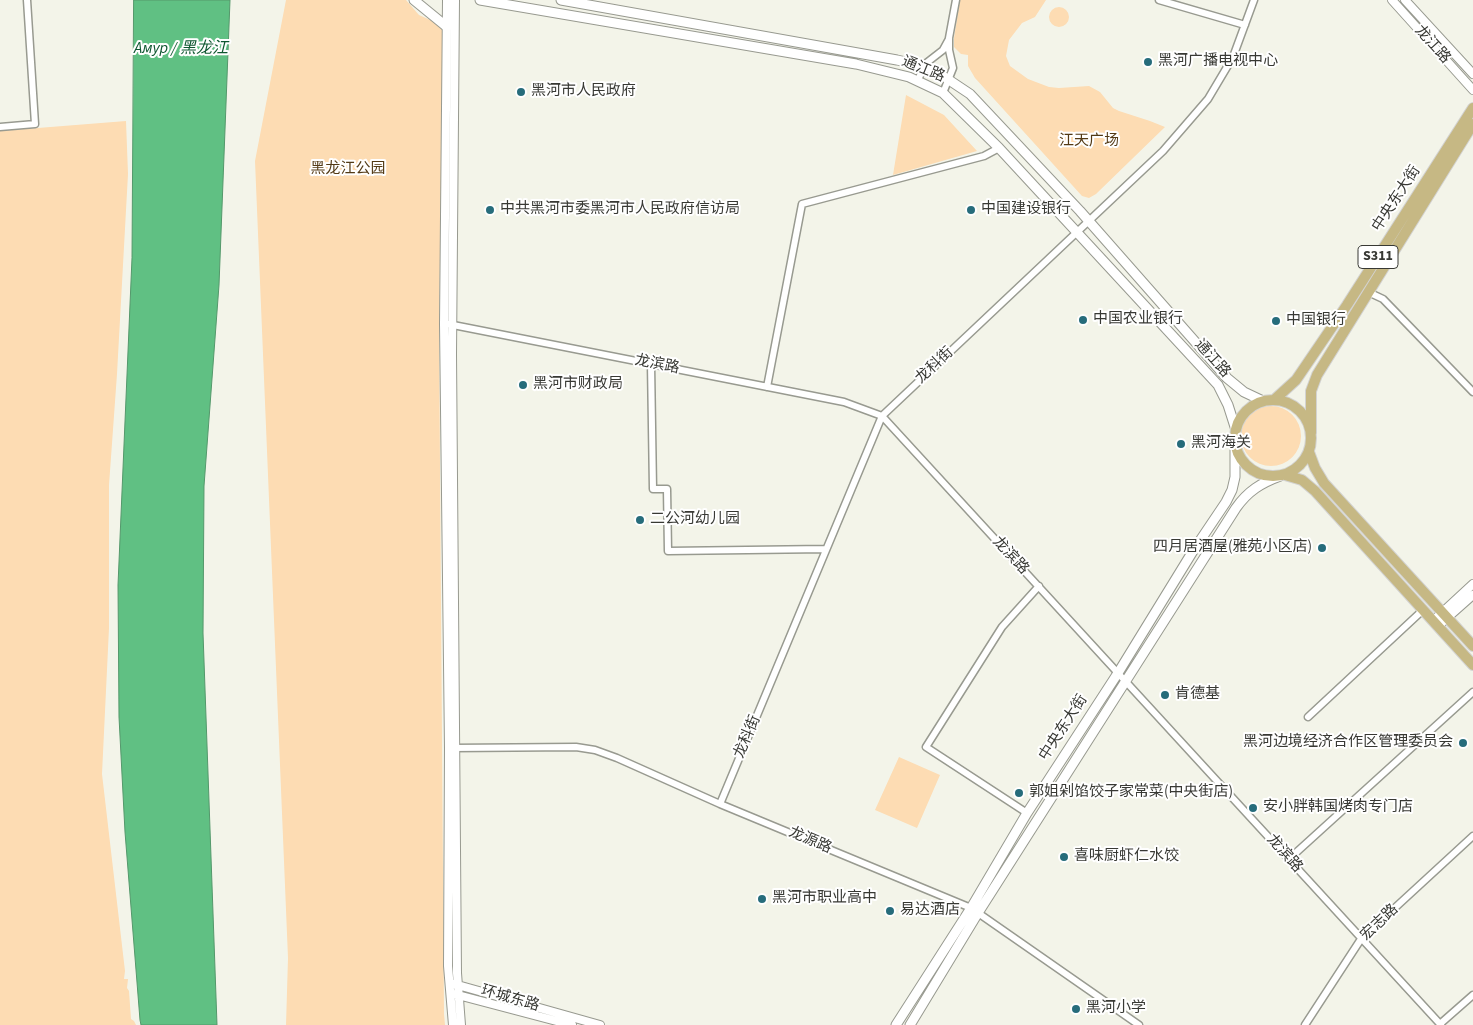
<!DOCTYPE html>
<meta charset="utf-8">
<style>
body{margin:0}
canvas{display:block;background:#f3f4e9}
</style>
<canvas width="1473" height="1025"></canvas>
<script>
const context = document.querySelector('canvas').getContext('2d');
context.lineJoin = 'round';
function fillPath(path, color) { context.fillStyle = color; context.fill(path, 'evenodd'); }
function stroke(path, color, width, dash) { context.strokeStyle = color; context.lineWidth = width; context.lineCap = dash ? 'butt' : 'round'; context.setLineDash(dash || []); context.stroke(path); }
function drawText(font, color, halo, rows, align = 'center') {
  context.font = font + ' "Source Sans 3","Noto Sans SC",sans-serif'; context.lineWidth = 4; context.setLineDash([]); context.textBaseline = 'middle'; context.strokeStyle = halo; context.fillStyle = color; for (const [text, x, y, turn = 0] of rows) {
    context.save(); context.translate(x, y); context.rotate((+turn || 0) * Math.PI / 180); context.textAlign = isNaN(turn) ? turn : align; if (halo) context.strokeText(text, 0, 0); context.fillText(text, 0, 0); context.restore();
  }
}
fillPath(new Path2D(`
 M286 0H406L419 15 437 23 443 32 439 328 444 1014 445 1025H286L288 958 255 161Z
 M960 0H1046L1035 17 1022 23 1009 40 1006 56 1010 66 1028 79 1049 87 1059 88 1089 86 1100 92 1113 108 1119 111 1150 121 1165 127 1096 194 1089 198 1082 196 975 78 968 66V55L961 54 954 47V38Z
 M1049 17a10 10 0 1 1 20 0a10 10 0 1 1-20 0Z
 M906 95 944 115 977 151 893 175Z
 M126 121 128 174 117 374 109 485V628L102 774 125 971 124 979H128L127 988 129 991 131 1019 134 1021 136 1025H0V131Z
 M1241 436a30 30 0 1 1 60 0a30 30 0 1 1-60 0Z
 M899 757 940 775 917 828 875 810Z`), '#fddcb3');
const water = new Path2D(`
 M134 0H230L219 285 204 486 203 633 217 1025H141L140 1020 125 832 119 717 118 585 132 258Z`);
fillPath(water, '#60c083');
stroke(water, '#54986b', 1);
const minor = new Path2D(`
 M1159 0 1245 25
 M918 80 925 64 943 50 949 39
 M943 93 953 68 949 50V38L956 0
 M0 127 35 124 27 0
 M1368 292 1383 299 1473 392
 M448 324 844 402 882 416 1441 1025
 M651 364 653 489H667L668 551 826 549
 M767 387 802 204 984 156 999 148
 M1308 717 1423 610
 M452 748 576 747 595 750 617 758 720 804 971 908 1139 1025
 M720 804 882 416 1163 151 1208 99 1233 57 1254 0
 M1027 813 926 747 1002 627 1039 586
 M1289 859 1473 692
 M1440 1024 1473 995
 M1305 1025 1361 939 1473 836`);
const tertiary = new Path2D(`
 M447 0 444 324 449 748 448 966 453 1025
 M455 0 452 354 457 973 461 1025
 M1392 0 1473 90
 M1405 0 1473 74
 M1433 621 1473 584
 M1438 626 1473 595
 M454 984 600 1025
 M454 994 572 1025`);
const secondary = new Path2D(`
 M414 0 447 27
 M480 0 856 64 909 77 943 93 999 148 1218 385 1228 405 1236 430
 M561 0 897 60 924 66 937 72 970 94 1080 211 1227 378 1244 392 1263 401
 M896 1025 971 908 1027 813 1118 673 1193 551 1226 502 1232 490 1235 477V441
 M910 1025 978 913 1236 508C1248 491 1261 483 1280 476`);
const primary = new Path2D(`
 M1274 400 1296 380 1347 305 1473 108
 M1235 438a38 38 0 1 1 76 0a38 38 0 1 1-76 0Z
 M1311 433V391L1317 375 1473 124
 M1309 452 1315 468 1324 483 1473 646
 M1285 475 1302 480 1315 491 1473 665`);
stroke(minor, '#989a90', 9);
stroke(tertiary, '#989a90', 10);
stroke(secondary, '#989a90', 11);
stroke(primary, '#d3d3d2', 12);
stroke(minor, '#fff', 6);
stroke(tertiary, '#fff', 8);
stroke(secondary, '#fff', 9);
stroke(primary, '#c6b884', 10);
for (const [x, y, r, color] of [
 [1148,62,5,"#266c7b"],
 [521,92,5,"#266c7b"],
 [490,210,5,"#266c7b"],
 [971,210,5,"#266c7b"],
 [1083,320,5,"#266c7b"],
 [1276,321,5,"#266c7b"],
 [523,385,5,"#266c7b"],
 [1181,444,5,"#266c7b"],
 [640,520,5,"#266c7b"],
 [1322,548,5,"#266c7b"],
 [1165,695,5,"#266c7b"],
 [1463,743,5,"#266c7b"],
 [1019,793,5,"#266c7b"],
 [1253,808,5,"#266c7b"],
 [1064,857,5,"#266c7b"],
 [762,899,5,"#266c7b"],
 [890,911,5,"#266c7b"],
 [1076,1009,5,"#266c7b"]
]) { const dot = new Path2D(); dot.arc(x, y, r, 0, 2 * Math.PI); context.fillStyle = color; context.fill(dot); stroke(dot, '#fff', 2); }
for (const [x, y, w] of [
 [1378,257,40]
]) { const box = new Path2D(); box.roundRect(x - w / 2, y - 11.5, w, 23, 4); context.fillStyle = '#fff'; context.fill(box); stroke(box, '#383934', 1); }
drawText('bold 14px', '#383934', null, [
 ["S311",1378,257]
]);
drawText('15px', '#383934', '#fff', [
 ["龙江路",1432,45,48],
 ["通江路",923,70,22],
 ["中央东大街",1397,199,-57],
 ["通江路",1212,359,48],
 ["龙滨路",657,365,11],
 ["龙科街",935,366,-43],
 ["龙滨路",1010,556,47],
 ["中央东大街",1064,728,-57],
 ["龙科街",748,737,-67],
 ["龙源路",810,841,23],
 ["龙滨路",1284,854,48],
 ["宏志路",1380,923,-44],
 ["环城东路",510,999,16]
]);
drawText('15px', '#383934', '#fff', [
 ["黑河广播电视中心",1158,62],
 ["黑河市人民政府",531,92],
 ["中共黑河市委黑河市人民政府信访局",500,210],
 ["中国建设银行",981,210],
 ["中国农业银行",1093,320],
 ["中国银行",1286,321],
 ["黑河市财政局",533,385],
 ["黑河海关",1191,444],
 ["二公河幼儿园",650,520],
 ["四月居酒屋(雅苑小区店)",1312,548,"right"],
 ["肯德基",1175,695],
 ["黑河边境经济合作区管理委员会",1453,743,"right"],
 ["郭姐剁馅饺子家常菜(中央街店)",1029,793],
 ["安小胖韩国烤肉专门店",1263,808],
 ["喜味厨虾仁水饺",1074,857],
 ["黑河市职业高中",772,899],
 ["易达酒店",900,911],
 ["黑河小学",1086,1009]
], 'left');
drawText('15px', '#533a15', '#fff', [
 ["江天广场",1089,142],
 ["黑龙江公园",348,170]
]);
drawText('italic 16px', '#0e5730', '#fff', [
 ["Амур / 黑龙江",181,49]
]);
</script>
